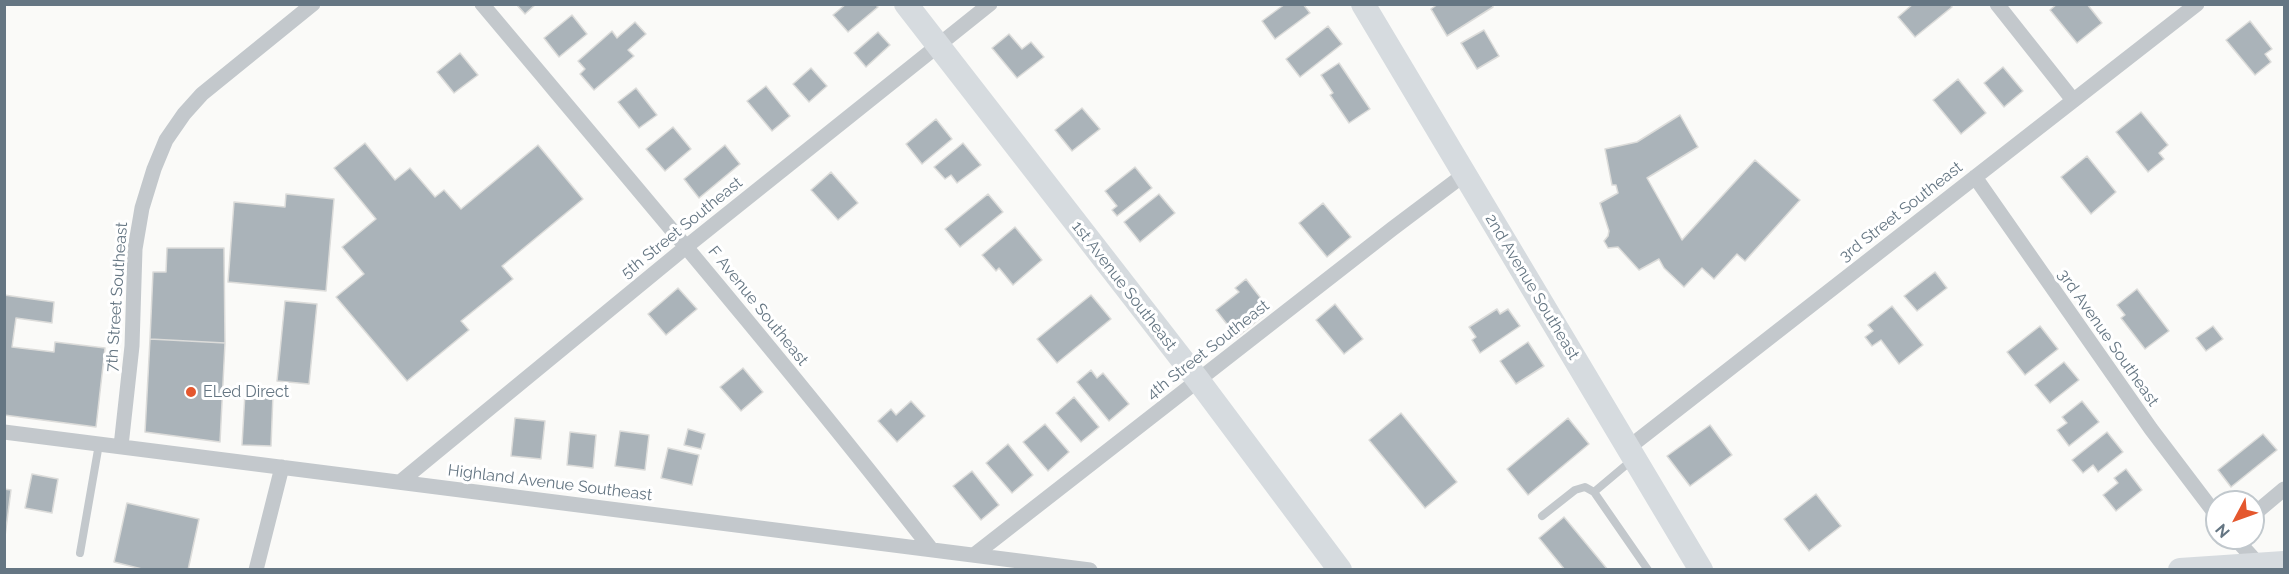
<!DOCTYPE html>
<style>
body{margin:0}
#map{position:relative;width:2289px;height:574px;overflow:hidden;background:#fafaf8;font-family:Raleway,sans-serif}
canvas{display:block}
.frame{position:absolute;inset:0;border:6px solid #657683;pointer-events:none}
.north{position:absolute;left:2205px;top:490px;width:60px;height:60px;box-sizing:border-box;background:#fff;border:2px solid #c1c8cd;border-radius:50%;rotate:229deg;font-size:16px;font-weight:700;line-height:24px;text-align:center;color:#657683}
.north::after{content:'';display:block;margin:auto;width:21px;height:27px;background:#e4572e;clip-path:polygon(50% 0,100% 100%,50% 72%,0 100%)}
</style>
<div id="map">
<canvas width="2289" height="574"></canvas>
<div class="frame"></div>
<div class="north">N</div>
</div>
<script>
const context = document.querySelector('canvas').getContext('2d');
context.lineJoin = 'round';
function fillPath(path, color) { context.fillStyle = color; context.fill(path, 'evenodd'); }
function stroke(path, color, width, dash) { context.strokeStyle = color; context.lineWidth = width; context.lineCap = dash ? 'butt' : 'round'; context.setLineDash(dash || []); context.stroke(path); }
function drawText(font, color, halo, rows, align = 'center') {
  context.font = font + ' Raleway,sans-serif'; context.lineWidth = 6; context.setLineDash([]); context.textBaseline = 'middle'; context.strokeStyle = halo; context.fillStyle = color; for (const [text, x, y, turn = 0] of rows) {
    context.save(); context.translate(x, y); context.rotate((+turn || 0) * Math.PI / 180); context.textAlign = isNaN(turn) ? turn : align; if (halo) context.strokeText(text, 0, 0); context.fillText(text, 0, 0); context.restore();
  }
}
const building = new Path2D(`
 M516 4H536L525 14Z
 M846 4H875L878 7 848 32 833 15Z
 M1285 4H1303L1310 13 1275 39 1262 21Z
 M1438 4H1492L1493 7 1447 36 1431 9Z
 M1913 4H1950L1952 7 1915 37 1898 17Z
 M2057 4H2087L2102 23 2077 43 2050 10Z
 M572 15 587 34 559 57 544 38Z
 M2250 21 2272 49 2265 54 2271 62 2255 75 2226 40Z
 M635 22 646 34 628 50 634 56 594 90 580 74 585 69 578 61 612 31 617 38Z
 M1328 26 1342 44 1300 77 1286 59Z
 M1484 30 1499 56 1477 69 1461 43Z
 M878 32 890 45 866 67 854 53Z
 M1009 34 1022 49 1031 42 1044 57 1017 78 992 48Z
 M460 53 478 75 454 93 437 72Z
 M1339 63 1370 109 1349 123 1330 95 1333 93 1321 75Z
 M2003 67 2023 91 2004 107 1984 83Z
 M811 68 827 86 809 102 793 84Z
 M1958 79 1986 113 1961 134 1933 100Z
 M766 86 790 116 772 131 747 101Z
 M636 88 657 115 639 128 618 102Z
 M1082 108 1100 129 1072 151 1055 130Z
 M2141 112 2168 145 2159 153 2164 159 2148 172 2116 132Z
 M1680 115 1698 147 1647 178 1682 240 1755 160 1800 200 1745 261 1737 254 1714 279 1702 268 1684 287 1664 268 1659 259 1639 270 1618 247 1608 248 1604 241 1608 236 1609 231 1600 203 1618 193 1616 185H1612L1605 149 1637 142Z
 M936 119 952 139 922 164 906 144Z
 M673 127 691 149 665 171 646 149Z
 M365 143 395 180 410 168 435 197 444 190 461 209 538 145 583 199 502 266 513 279 461 321 469 330 407 381 336 297 364 274 342 247 376 219 334 168Z
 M963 143 981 165 957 183 951 175 945 179 934 167Z
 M725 145 740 164 699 198 684 179Z
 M2087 156 2116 192 2091 214 2061 177Z
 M1135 167 1152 188 1117 216 1112 210 1117 206 1105 191Z
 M831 172 858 203 838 220 811 190Z
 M286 194 334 199 326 291 228 282 234 202 285 207Z
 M988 194 1003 212 960 247 945 229Z
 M1159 194 1175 213 1140 242 1124 222Z
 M1323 203 1351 237 1327 257 1299 223Z
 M1015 227 1042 260 1013 285 999 268 996 271 982 255Z
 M167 248H224L225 343 150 339 153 272H166Z
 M1935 272 1947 288 1917 311 1904 296Z
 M1246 279 1263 301 1255 307 1263 316 1237 337 1216 310 1239 292 1235 288Z
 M678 288 697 309 666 335 648 314Z
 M2137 289 2169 331 2145 349 2121 318 2125 315 2117 305Z
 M4 295 54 302 52 323 16 318 12 347 54 352 55 342 105 348 96 427 4 415Z
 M1091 295 1111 319 1057 363 1037 339Z
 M285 301 317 304 309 384 277 381Z
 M1335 304 1363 339 1344 354 1316 320Z
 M1892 306 1923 345 1899 364 1881 340 1872 346 1865 337 1873 331 1868 325Z
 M1497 309 1500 314 1508 309 1520 326 1480 353 1472 340 1476 337 1469 327Z
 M2040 326 2058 349 2025 375 2007 352Z
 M2213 326 2223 339 2206 351 2196 338Z
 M150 339 225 343 220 442 145 432Z
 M1528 342 1544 366 1516 384 1500 361Z
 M2064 362 2079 380 2050 403 2035 385Z
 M743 368 763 392 741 411 720 387Z
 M1091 370 1097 378 1103 373 1129 404 1109 421 1077 382Z
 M245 393 273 394 271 446 242 445Z
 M1074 397 1099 427 1081 442 1056 413Z
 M911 401 925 416 897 442 878 421 891 409 896 415Z
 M2082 401 2099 422 2069 446 2057 430 2067 423 2062 417Z
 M1401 413 1457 482 1425 508 1369 440Z
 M515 418 545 421 541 459 511 456Z
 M1568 418 1589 444 1528 495 1507 469Z
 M1045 424 1069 452 1048 471 1023 442Z
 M1710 425 1732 455 1690 486 1667 456Z
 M688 429 705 434 701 449 684 445Z
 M620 431 649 435 645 470 615 466Z
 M570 432 596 435 593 468 567 465Z
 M2107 432 2123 452 2098 472 2093 465 2083 473 2072 460Z
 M2263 434 2277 450 2231 487 2218 470Z
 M1008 444 1033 475 1012 493 986 463Z
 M668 448 699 455 692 485 661 478Z
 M2126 469 2142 490 2116 511 2103 495 2118 483 2114 478Z
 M972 471 999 505 981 520 953 486Z
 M32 474 58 479 52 513 25 508Z
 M4 489 11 490 4 544Z
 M1816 494 1841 526 1809 551 1784 519Z
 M127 503 199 519 188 570H146L114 562Z
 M1564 517 1608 570H1565L1539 538Z`);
fillPath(building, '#aab3b9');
stroke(building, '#dcdcda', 1.5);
stroke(new Path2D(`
 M1594 492 1632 460
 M1542 516 1575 490 1585 487 1594 492 1648 570
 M80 553 99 444`), '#c3c8cc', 8);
stroke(new Path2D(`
 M482 4C634 185 787 364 932 550
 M1997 4 2073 100
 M1975 177 2151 429 2217 516
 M4 432 1090 570
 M121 446 132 346 135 249 142 208 154 169 166 140 184 114 202 94 313 4
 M1628 448 2197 4
 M400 482 686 247 990 4
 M2253 515 2284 489
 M2235 538 2261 567
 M974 555 1392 229 1465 174
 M256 570 282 467`), '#c3c8cc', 15);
stroke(new Path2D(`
 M906 4 1198 380 1340 570
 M1363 4 1701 570
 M2180 570 2284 563`), '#d6dbdf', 24);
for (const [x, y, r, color] of [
 [191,392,6,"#e4572e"]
]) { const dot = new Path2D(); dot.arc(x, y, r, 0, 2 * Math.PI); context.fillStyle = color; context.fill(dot); stroke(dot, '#fff', 2); }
drawText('16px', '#657683', '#fff', [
 ["3rd Street Southeast",1901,212,-38],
 ["5th Street Southeast",682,228,-39],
 ["1st Avenue Southeast",1124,286,52],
 ["2nd Avenue Southeast",1532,287,59],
 ["7th Street Southeast",117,297,-86],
 ["F Avenue Southeast",758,306,51],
 ["3rd Avenue Southeast",2108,338,55],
 ["4th Street Southeast",1208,350,-38],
 ["Highland Avenue Southeast",550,483,7]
]);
drawText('16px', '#657683', '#fff', [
 ["ELed Direct",203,392]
], 'left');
</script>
